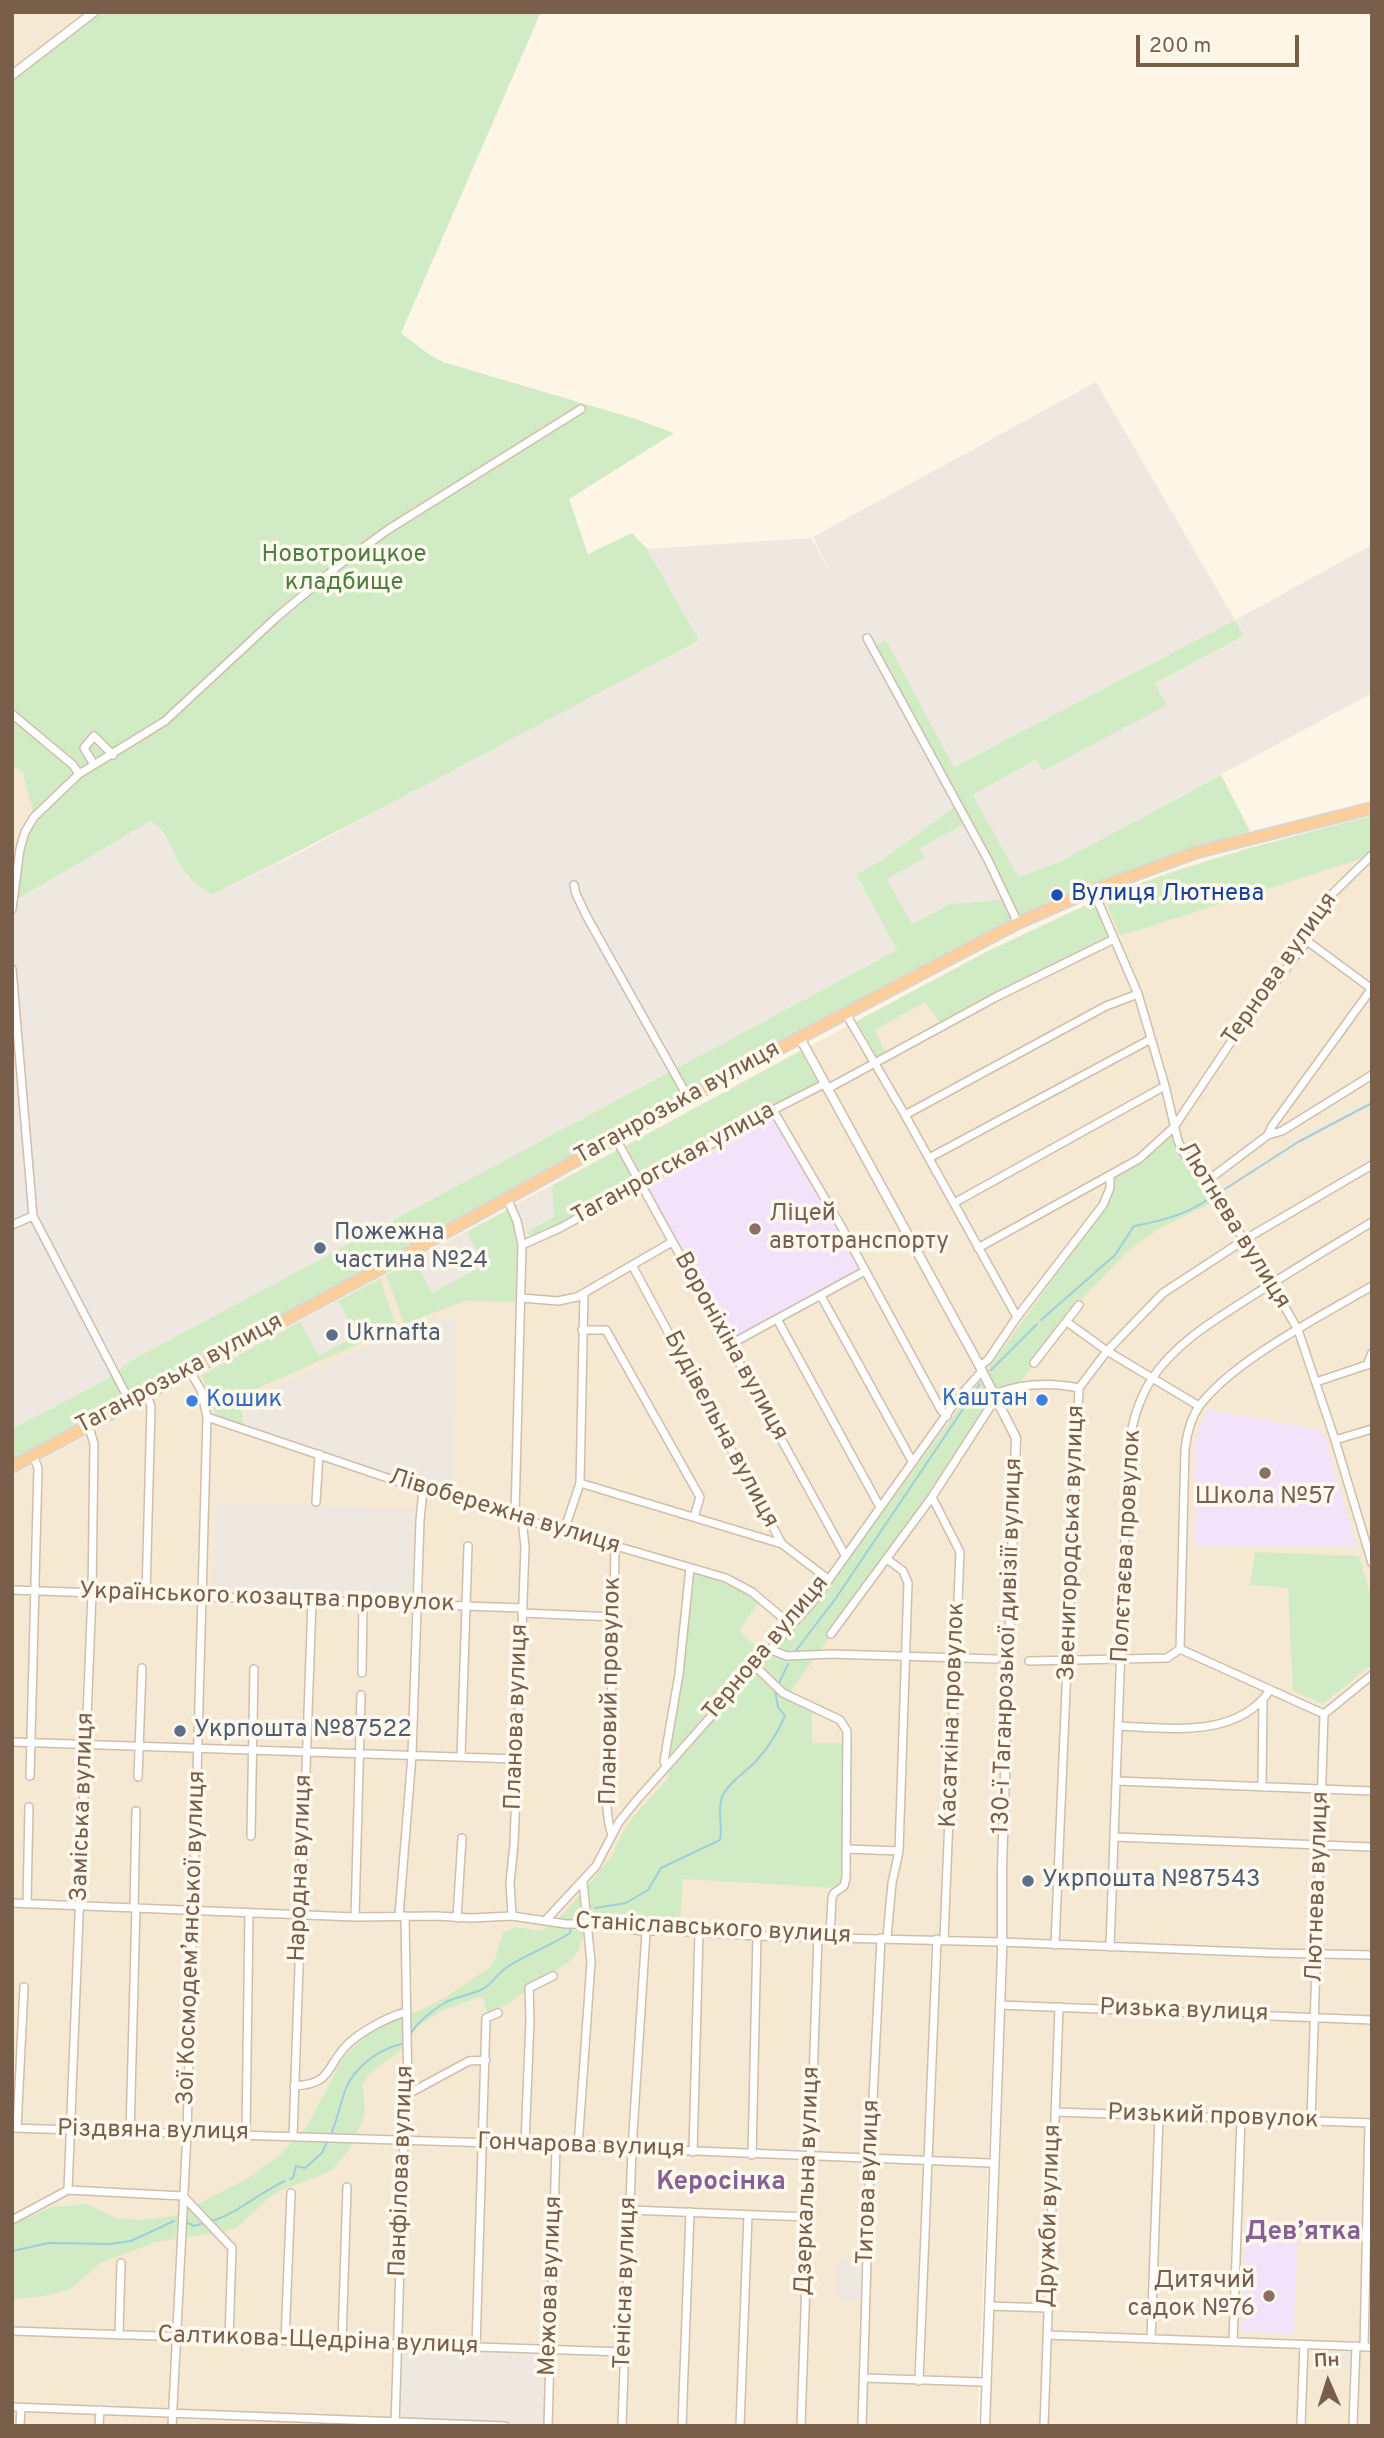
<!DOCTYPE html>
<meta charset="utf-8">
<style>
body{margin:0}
#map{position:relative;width:1384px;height:2438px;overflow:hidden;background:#fdf6e7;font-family:Overpass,sans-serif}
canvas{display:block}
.frame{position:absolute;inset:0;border:14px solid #795e49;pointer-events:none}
.north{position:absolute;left:1293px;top:2347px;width:70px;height:70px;-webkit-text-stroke:5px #fff9ee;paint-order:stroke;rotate:357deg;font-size:19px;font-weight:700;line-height:28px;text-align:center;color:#795e49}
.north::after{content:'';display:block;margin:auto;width:24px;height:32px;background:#795e49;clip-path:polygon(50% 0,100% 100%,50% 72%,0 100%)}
.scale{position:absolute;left:1136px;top:35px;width:163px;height:32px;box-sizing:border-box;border:4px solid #795e49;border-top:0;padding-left:9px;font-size:21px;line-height:24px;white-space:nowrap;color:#795e49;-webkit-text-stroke:5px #fff9ee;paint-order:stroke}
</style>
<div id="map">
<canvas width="1384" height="2438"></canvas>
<div class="frame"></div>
<div class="north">Пн</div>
<div class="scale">200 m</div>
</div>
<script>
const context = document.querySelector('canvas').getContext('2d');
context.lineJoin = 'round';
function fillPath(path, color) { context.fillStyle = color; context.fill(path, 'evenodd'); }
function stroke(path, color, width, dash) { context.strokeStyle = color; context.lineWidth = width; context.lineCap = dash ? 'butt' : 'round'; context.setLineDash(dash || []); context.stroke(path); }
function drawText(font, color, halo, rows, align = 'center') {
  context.font = font + ' Overpass,sans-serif'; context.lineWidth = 7; context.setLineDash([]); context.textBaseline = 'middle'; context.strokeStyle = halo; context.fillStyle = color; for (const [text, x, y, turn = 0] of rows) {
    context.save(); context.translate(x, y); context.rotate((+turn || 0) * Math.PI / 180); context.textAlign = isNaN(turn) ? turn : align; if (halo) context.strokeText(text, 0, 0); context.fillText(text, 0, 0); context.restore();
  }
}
fillPath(new Path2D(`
 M12 12H94L12 75Z
 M12 765 23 773 34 817 12 903Z
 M1372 816V2426H987L1022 1446 1016 1427 806 1048 988 951 1101 898 1169 872 1244 849Z
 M803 1049 1013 1429 1015 1520 977 2426H12V1476Z`), '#f6e9d4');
fillPath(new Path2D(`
 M1096 382 1235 620 1372 545V693L1059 862 1017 877 973 795 1037 760 1043 771 1166 704 1155 683 1243 637 1235 620 954 767 886 641 872 648 957 805 882 860 856 874 897 950 130 1361 107 1379 12 1429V903L151 821 157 825 169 843 188 877 212 895 303 851 572 705 699 642 647 549 811 538 833 578 813 537Z
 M967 823 1008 899 950 904 912 925 887 879 925 858 920 848Z
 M552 1186 554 1217 527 1232 514 1207Z
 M467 1232 485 1265 432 1293 414 1260Z
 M338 1301 357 1335 318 1356 300 1322Z
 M456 1318 453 1492 448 1496 249 1429 245 1400 415 1325Z
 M217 1502 414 1509 411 1598 213 1590Z
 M837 2259 865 2260 864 2300 836 2299Z
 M400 2346 548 2353 547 2425 398 2420Z
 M1316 2352 1354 2353 1353 2368 1316 2366Z`), '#eee8e0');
fillPath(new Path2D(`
 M777 1117 860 1270 733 1339 648 1188Z
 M1207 1409 1323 1431 1357 1547 1195 1546V1441Z
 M1245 2225 1298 2227 1294 2334 1241 2332Z`), '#f3e3fa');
fillPath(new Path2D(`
 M94 12H541L401 333 430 355 443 362 636 419 674 433 569 499 588 554 632 533 647 549 699 641C536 724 376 814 212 895 205 889 195 884 189 877 174 861 171 834 151 821L13 902 20 849 34 817 23 773 12 765V75Z
 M1235 620 1244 636 1155 683 1167 705 1043 771 1036 760 973 795 1018 877 1059 862 1221 775 1250 831 1165 858 1095 884 981 937 12 1461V1429L107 1379 130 1361 897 950 856 874 882 860 957 805 871 648 886 640 954 767ZM967 823 1008 899 950 904 912 924 887 879 925 858 920 848Z
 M1372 816V852L1367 857 1120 936 1104 897C1194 863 1279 839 1372 816Z
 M1097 900 1113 939 947 1023H940L925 1002 875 1030 886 1054 878 1059 857 1021 988 951Z
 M800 1051 818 1083 777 1106 764 1102 748 1111 752 1119 644 1179 626 1146Z
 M1175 1129C1178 1137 1180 1148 1183 1156 1191 1173 1215 1182 1209 1204L1157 1230 1130 1249 1078 1303 1022 1380 1014 1387 997 1393 986 1372 1112 1198 1115 1187 1112 1177Z
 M618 1150 637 1183 539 1237 531 1238 527 1232 554 1217 552 1186Z
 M510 1209 519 1236 517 1302 465 1301 404 1324 386 1275 414 1260 432 1293 484 1265 467 1232Z
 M380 1279 394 1320 395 1328 240 1396 244 1427 216 1417 202 1375 300 1322 319 1356 357 1335 338 1301Z
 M984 1375 998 1401 789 1694 812 1710V1743H846L842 1884 836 1888 683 1879 679 1933 593 1923 586 1927 578 1951 570 1961 492 2014H487L484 1999 480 1997 443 2010 417 2027 401 2050 369 2074 363 2085 365 2109 363 2119 350 2148 332 2170 317 2177 281 2190 267 2199 240 2225 228 2231 156 2242 100 2263 72 2288 50 2295 12 2300V2225L52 2207 86 2204 117 2218 142 2220 174 2216 245 2180 282 2153 308 2125 343 2058 366 2036 400 2016 419 2011 443 1999 490 1967 495 1959 503 1933 515 1927 542 1931 564 1913 613 1855C622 1823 649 1801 669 1777L667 1761 692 1572 725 1581 759 1602 740 1629 741 1634 766 1653 777 1649 831 1582Z
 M1255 1552 1359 1556 1372 1600V1664L1323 1704 1293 1691 1288 1588 1250 1585Z`), '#d1ecc4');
stroke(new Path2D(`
 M1225 1189 1298 1142 1372 1103
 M1041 1320 1115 1255 1134 1226C1161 1221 1185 1215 1209 1199
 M991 1370 1037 1324
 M794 1653 836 1598 980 1384
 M778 1685 788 1664
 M595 1908 626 1903 648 1890 661 1868 720 1840C723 1825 717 1811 722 1797 728 1783 746 1772 756 1761 768 1748 778 1732 785 1716L778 1707 775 1690
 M574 1921 584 1914
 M410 2035C417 2022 434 2009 446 2002 458 1996 471 1995 483 1989 492 1984 498 1973 507 1967 528 1954 550 1946 570 1933L571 1928
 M330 2137C337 2121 340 2104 346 2088 355 2067 380 2048 402 2044
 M290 2179 293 2178 296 2166 305 2168 322 2153 327 2142
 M212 2221C238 2213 260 2192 285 2181
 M186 2222 194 2226 204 2223
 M12 2251 49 2243 110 2244 131 2241 174 2221`), '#9fcddb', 2);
const minor = new Path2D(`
 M867 638 988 860 1018 923
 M12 714 73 765 79 774
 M93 763 84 748 94 736 113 755
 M574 885 576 894 587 917 689 1099
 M1093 890 1138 994 1165 1086 1178 1141 1186 1157 1207 1181 1271 1283 1298 1330 1335 1440 1372 1563
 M12 909 20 849 25 832 34 817 79 774 165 721 277 617 339 565 389 529 581 409
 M1307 941 1372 989
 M12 969 33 1216 130 1402
 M846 1014 905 1115 1017 1317
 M827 1089 996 997 1114 939
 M773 1110 841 1226 941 1410 947 1416
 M905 1115 1106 1006 1138 994
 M1268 1135 1272 1126 1372 988
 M616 1139 845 1555
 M929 1158 1151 1039
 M1207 1181 1268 1135 1282 1131 1372 1075
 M507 1198 517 1221 522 1245 515 1515
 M954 1203 1165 1086
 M12 1225 33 1216
 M522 1245 560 1228 773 1110 824 1084
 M978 1248 1139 1159 1174 1127 1239 1030 1307 941 1318 908 1372 855
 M632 1265 782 1544 828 1579
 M821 1296 912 1461
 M522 1298 558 1301 577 1297 672 1242
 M777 1319 880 1507
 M1067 1322 1107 1351 1199 1406
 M582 1330H606L700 1497 694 1517
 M729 1345 865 1271
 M1034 1363 1079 1305
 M1367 1365 1372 1353
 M980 1366 988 1360 1017 1317 1103 1205 1110 1188V1175
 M1316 1382 1367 1365
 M146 1394 151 1406 146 1595
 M994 1394C1022 1383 1049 1382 1079 1388
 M207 1417 423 1490 726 1578 752 1592 791 1625
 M1335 1440 1372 1429
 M580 1483 782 1544
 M932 1497 960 1552 944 1939
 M316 1502 319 1454
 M564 1531 580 1483 584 1293
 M12 1590 522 1608
 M522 1613 614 1617
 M831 1634 932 1497 992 1404 998 1401
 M1180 1649 1185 1449C1187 1434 1190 1420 1198 1408 1230 1362 1323 1315 1372 1286
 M1180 1649 1324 1714
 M771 1650 787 1656 831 1654 996 1659
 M1029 1661 1167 1658 1180 1649
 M756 1667 783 1693 840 1720 847 1731 846 1878 844 1886 834 1893 832 1898 830 1936
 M362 1673 363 1603
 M1119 1726C1169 1728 1237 1739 1270 1690
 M12 1742 517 1759
 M461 1757 468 1546
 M666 1767 664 1761 679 1674 690 1568
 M30 1776 38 1468 33 1455
 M138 1777 142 1668
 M1117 1781 1372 1791
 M1262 1787 1263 1700
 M612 1835C601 1805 609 1735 611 1701 614 1649 614 1598 615 1546
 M251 1836 254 1669
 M1115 1837 1372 1847
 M847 1849 899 1851
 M12 1903 355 1917 436 1916 471 1918 512 1916 566 1924H607L646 1932 657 1930 757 1936 999 1942
 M27 1904 29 1807
 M134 1907 136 1811
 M399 1916 412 1755 420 1520 423 1490
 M512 1916 510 1883 514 1844 525 1547 522 1519
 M355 1917 361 1695
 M457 1918 462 1838
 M545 1921 596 1866 619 1822 636 1801 815 1599 959 1397 982 1371
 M887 1937 892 1883 899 1851 908 1583 903 1571 887 1559
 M1001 1942 1271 1953 1372 1955
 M1055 1945 1079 1388 1107 1351 1163 1293 1244 1240 1372 1165
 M1110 1947 1128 1456C1130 1429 1137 1403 1151 1380 1174 1344 1214 1320 1249 1298 1289 1272 1331 1247 1372 1222
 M1000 2005 1372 2020
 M294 2086C334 2084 325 2066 348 2044 360 2032 391 2015 407 2012
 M408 2094 469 2061 486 2060
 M1055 2112 1372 2123
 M1311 2121 1324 1714 1372 1675
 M12 2128 525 2144 990 2163
 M17 2128 24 1987
 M130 2133 136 1907
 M246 2134 249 1913
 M293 2136 312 1601
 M525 2144 530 2020 529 1988 553 1976
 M578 2147 591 1962 583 1882
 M693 2152 699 1933
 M752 2155 757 1936
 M68 2190 92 1593 94 1444 88 1424
 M183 2196 232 2248 229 2339
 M630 2210 808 2217
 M12 2220 68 2190 183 2196
 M989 2306 1048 2308
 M12 2331 624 2352
 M119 2335 121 2263
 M1047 2335 1372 2347
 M1151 2339 1159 2116
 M285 2341 291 2193
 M342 2342 347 2187
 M1233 2342 1241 2119
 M476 2347 486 2018 498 2013
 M1364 2347 1369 2123
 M864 2378 982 2382
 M919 2381 937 1939
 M12 2407 505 2426
 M20 2426 21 2408
 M99 2426 100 2410
 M172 2426 187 2133 207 1417 201 1390 189 1370
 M395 2426 404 2140 408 2094 405 1916
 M548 2426 556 2146
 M622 2426 632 2149 646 1932
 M682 2426 690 2212
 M740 2426 748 2215
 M801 2426 818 1936
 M862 2426 870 2159 881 1938
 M1044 2426 1059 2007
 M1301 2426 1304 2345
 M1353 2426 1356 2346`);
const tertiary = new Path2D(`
 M12 75 94 12
 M800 1038 977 1361 1016 1438 1002 1868V1953L985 2426`);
const trunk = new Path2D(`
 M12 1467 376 1271 769 1054 1018 923 1093 890 1198 852 1372 808`);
stroke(minor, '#d0beab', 10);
stroke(tertiary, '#d0beab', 11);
stroke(trunk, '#dcd5d0', 14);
stroke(minor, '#fff', 7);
stroke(tertiary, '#fff', 8);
stroke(trunk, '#fcce9c', 10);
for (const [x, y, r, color] of [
 [1057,895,7,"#1a4fb4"],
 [755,1229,7,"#8d6e63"],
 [320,1248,7,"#5c6f8a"],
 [332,1335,7,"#5c6f8a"],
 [1042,1400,7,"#3f7fe0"],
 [192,1401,7,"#3f7fe0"],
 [1265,1473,7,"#8d6e63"],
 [180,1731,7,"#5c6f8a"],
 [1028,1881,7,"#5c6f8a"],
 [1269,2296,7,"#8d6e63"]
]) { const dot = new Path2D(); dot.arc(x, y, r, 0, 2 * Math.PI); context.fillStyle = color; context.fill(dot); stroke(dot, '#fff9ee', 2.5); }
drawText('24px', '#4e7f41', '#fff9ee', [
 ["Новотроицкое",344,556],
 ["кладбище",344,584]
]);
drawText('24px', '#164399', '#fff9ee', [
 ["Вулиця Лютнева",1071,895]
], 'left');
drawText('24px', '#795e49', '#fff9ee', [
 ["Тернова вулиця",1281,970,-55],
 ["Таганрозька вулиця",678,1104,-29],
 ["Таганрогская улица",674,1165,-29],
 ["Лютнева вулиця",1233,1226,58],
 ["Вороніхіна вулиця",730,1347,61],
 ["Таганрозька вулиця",180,1375,-28],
 ["Будівельна вулиця",720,1430,62],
 ["Лівобережна вулиця",504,1513,17],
 ["Звенигородська вулиця",1073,1543,-88],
 ["Полєтаєва провулок",1128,1546,-87],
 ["Українського козацтва провулок",267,1599,2],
 ["130-ї Таганрозької дивізії вулиця",1009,1646,-88],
 ["Тернова вулиця",767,1649,-50],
 ["Плановий провулок",612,1691,-89],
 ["Касаткіна провулок",954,1715,-88],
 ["Планова вулиця",518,1717,-88],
 ["Заміська вулиця",84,1807,-88],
 ["Народна вулиця",302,1868,-88],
 ["Лютнева вулиця",1319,1887,-88],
 ["Станіславського вулиця",713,1930,3],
 ["Зої Космодем’янської вулиця",193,1938,-88],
 ["Ризька вулиця",1184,2012,2],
 ["Ризький провулок",1213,2118,2],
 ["Різдвяна вулиця",153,2132,1],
 ["Гончарова вулиця",581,2147,2],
 ["Панфілова вулиця",403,2171,-88],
 ["Дзеркальна вулиця",809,2181,-88],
 ["Титова вулиця",870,2182,-88],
 ["Дружби вулиця",1051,2216,-88],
 ["Тенісна вулиця",627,2283,-88],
 ["Межова вулиця",552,2286,-88],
 ["Салтикова-Щедріна вулиця",318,2342,2]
]);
drawText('24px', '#785e54', '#fff9ee', [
 ["Ліцей",769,1215],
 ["автотранспорту",769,1243],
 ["Школа №57",1265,1498,"center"],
 ["Дитячий",1255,2282,"right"],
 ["садок №76",1255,2310,"right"]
], 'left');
drawText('24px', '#4e5e75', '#fff9ee', [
 ["Пожежна",334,1234],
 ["частина №24",334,1262],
 ["Ukrnafta",346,1335],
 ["Укрпошта №87522",194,1731],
 ["Укрпошта №87543",1042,1881]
], 'left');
drawText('24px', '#366cbe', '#fff9ee', [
 ["Каштан",1028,1400],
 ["Кошик",206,1401,"left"]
], 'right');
drawText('bold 26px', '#876195', '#fff9ee', [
 ["Керосінка",721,2184],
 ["Дев’ятка",1303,2234]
]);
</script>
